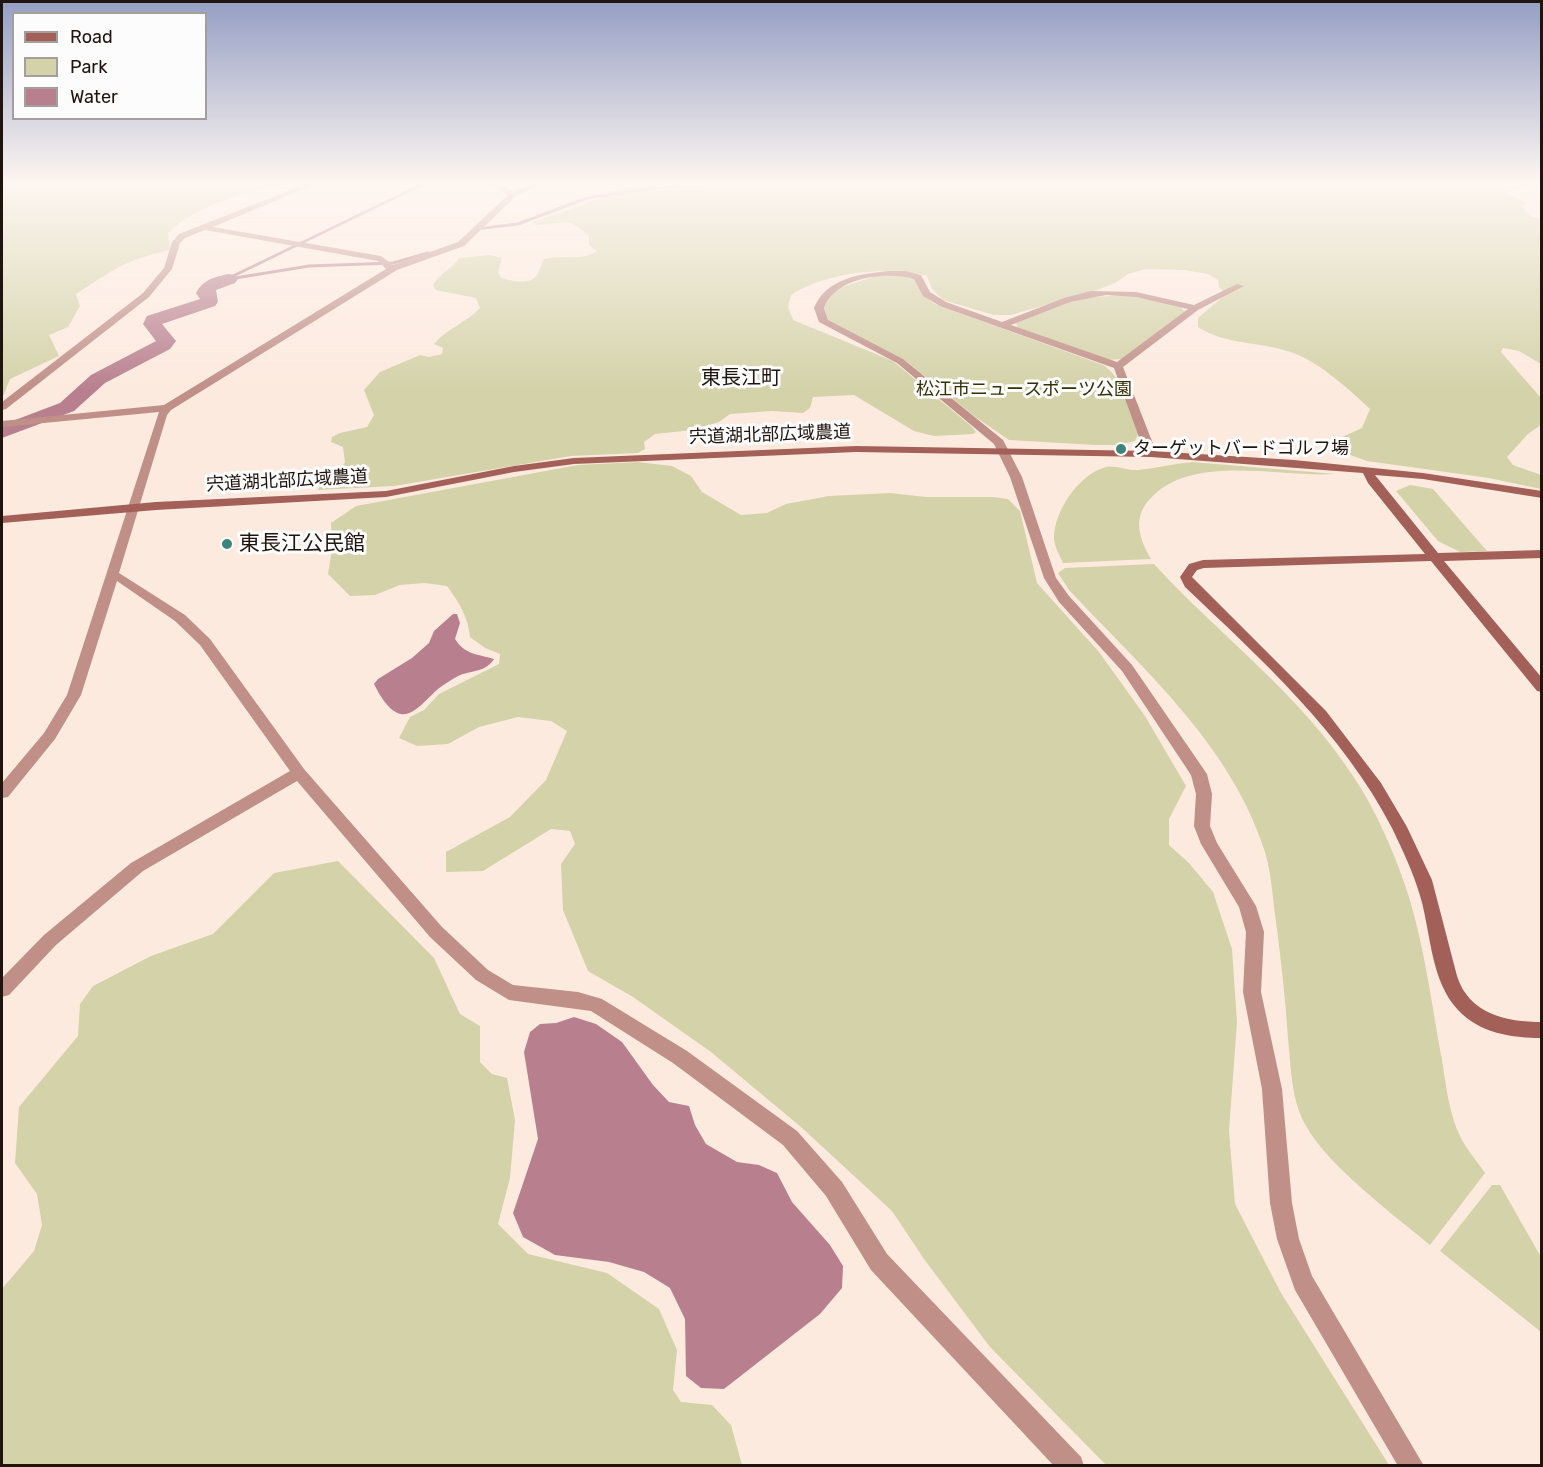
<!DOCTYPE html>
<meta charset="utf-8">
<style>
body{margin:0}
#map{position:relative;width:1543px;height:1467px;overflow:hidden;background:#fdeadf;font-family:Rubik,sans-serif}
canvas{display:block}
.frame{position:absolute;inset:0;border:3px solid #1f140e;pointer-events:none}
.legend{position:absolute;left:12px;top:12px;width:195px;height:108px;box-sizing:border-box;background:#fcfcfc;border:2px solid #a49f9d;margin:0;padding:8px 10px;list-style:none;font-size:18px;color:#1f140e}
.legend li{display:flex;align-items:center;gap:12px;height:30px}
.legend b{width:30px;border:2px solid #a49f9d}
</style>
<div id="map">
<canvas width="1543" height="1467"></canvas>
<div class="frame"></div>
<ul class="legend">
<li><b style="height:8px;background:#a36058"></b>Road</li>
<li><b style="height:16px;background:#d4d2a9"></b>Park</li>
<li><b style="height:16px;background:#b8808f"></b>Water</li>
</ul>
</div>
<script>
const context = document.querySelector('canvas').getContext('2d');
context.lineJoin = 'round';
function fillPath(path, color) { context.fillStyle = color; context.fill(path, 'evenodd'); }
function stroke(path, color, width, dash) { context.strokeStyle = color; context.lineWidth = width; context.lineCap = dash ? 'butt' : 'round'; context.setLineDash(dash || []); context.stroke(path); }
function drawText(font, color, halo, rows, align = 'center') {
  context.font = font + ' Rubik,"Noto Sans JP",sans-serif'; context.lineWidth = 6; context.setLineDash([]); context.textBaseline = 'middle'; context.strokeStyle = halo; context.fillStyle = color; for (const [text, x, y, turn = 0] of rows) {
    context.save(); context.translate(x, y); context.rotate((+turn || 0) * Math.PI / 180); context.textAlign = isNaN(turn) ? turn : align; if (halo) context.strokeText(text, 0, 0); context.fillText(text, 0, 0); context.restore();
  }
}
fillPath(new Path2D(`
 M2 185H284C245 193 197 204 168 233L170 250C127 259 111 271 76 294L80 306 68 327 49 335 59 356 10 379 2 399Z
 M642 185H1529L1528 187 1507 192V194L1526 202 1523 207C1527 215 1533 218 1541 218V364L1519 351 1503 348 1501 352 1541 398V425L1528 434 1507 457 1513 465 1541 475V489L1489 478 1367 461 1342 452 1338 439 1362 428 1370 409C1350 390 1321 364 1296 354 1264 341 1227 346 1198 327V318L1226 294 1219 287 1218 280 1208 274 1184 270 1146 269 1128 274 1115 283 1097 290 1011 315H994L943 300 932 289 927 276C889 265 824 273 791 295L788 307 793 320 893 361 971 426 976 432 973 434 934 436 914 431 854 395 813 397 810 408 803 413 772 411 730 414 719 422 692 430 655 434 644 442 645 449 638 453 571 456 394 486 318 490 321 483 345 463 343 447 331 442 332 437 340 433 367 427 374 415 364 390 380 372 420 355 429 357 442 354 443 348 434 344C447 328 466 323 480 308L476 298 436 290 433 285C440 273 452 269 459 258L490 255 502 258 498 272 501 278C512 281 533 286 538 273 541 268 541 264 544 259 563 254 579 262 597 251L589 245V236C584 232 578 226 572 224 562 220 546 226 535 225L533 222 607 196 611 191Z
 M882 274C891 275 904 274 912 277 919 281 922 296 935 304L1103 365C1125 379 1129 410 1138 434L1135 441 1118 445H1096L1009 440 974 416 906 361 828 321 824 306 836 289Z
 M1126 295 1180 306 1185 312 1122 359 1107 360 1018 328 1016 324 1017 322 1079 298Z
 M638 462 672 466 691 476 702 492 741 515 767 513 786 504 829 496 890 493 926 497H993L1008 499 1020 511 1037 583 1099 652 1145 716 1186 786 1169 819V845L1189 863 1213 892 1232 949 1237 1022 1229 1131 1235 1204 1281 1293 1389 1465H1106L990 1347 924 1259 892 1211 801 1127 711 1052 633 997 588 971 563 910 561 864 575 844 570 831 551 829 483 871 446 872V852L510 817 546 780 567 731 551 721 518 717 479 727 448 744 417 746 399 738 410 717 424 710 439 694 499 664 500 654 485 648 470 637C468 617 459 602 447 586L425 583 400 585 375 595 350 596 328 574 332 550 331 523 356 506 578 465Z
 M1192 462 1336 474C1280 478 1191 452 1149 500 1132 519 1140 540 1151 559L1063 563C1060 556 1054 546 1054 538 1054 511 1079 474 1106 467 1116 465 1127 471 1138 470 1156 468 1174 464 1192 462Z
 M1410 485 1433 489 1487 551 1460 552 1438 541 1396 491Z
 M1154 564C1219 635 1300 694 1353 776 1376 810 1394 852 1407 891 1424 943 1432 1006 1442 1060 1446 1085 1449 1113 1460 1136 1466 1149 1477 1161 1485 1173L1430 1245C1394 1215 1328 1166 1306 1126 1291 1100 1291 1067 1288 1038 1285 994 1280 950 1274 907 1272 888 1270 867 1264 849 1230 744 1142 668 1069 590L1058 573 1065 568Z
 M338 861 434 958 460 1014 480 1026V1062L492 1074 507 1078 515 1120 510 1178 498 1224 528 1254 607 1273 659 1309 677 1350 673 1390 681 1402 712 1405 731 1425 742 1465H2V1289L34 1251 42 1225 37 1194 15 1163 19 1107 78 1036 80 1004 93 986 151 956 213 934 274 873Z
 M1492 1185H1500L1541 1257V1332L1440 1251Z`), '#d4d2a9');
fillPath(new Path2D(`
 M453 614H457L460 623 455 639C465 655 478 654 494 659 485 673 471 670 458 676 452 679 447 683 442 686 431 693 415 717 401 714 389 712 379 694 374 684L378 679 412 658 429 643 434 631Z
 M574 1017 596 1024 622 1042 653 1085 669 1102 689 1106 695 1125 706 1144 737 1162 759 1165 777 1173 792 1202 830 1245 843 1266 842 1288 820 1314 724 1389 701 1388 686 1376 685 1319 670 1288 644 1272 609 1262 555 1255 523 1237 513 1213 538 1139 524 1052 530 1032 540 1024 556 1023Z`), '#b8808f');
stroke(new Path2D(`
 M476 229 518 224 587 198 652 188 706 185
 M231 277 421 185
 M229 279 309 266 393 263 428 253`), '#b8808f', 3);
fillPath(new Path2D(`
 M229 274 235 275 238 279 235 283 216 290 218 302 215 306 162 324 176 341 170 349 105 383 74 411 2 438V425L60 403 91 375 156 341 143 324 147 316 200 299 196 293C204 279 214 277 229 274Z`), '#b8808f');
fillPath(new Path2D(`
 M303 185H313L213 227 381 256 393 265 458 242 508 195 490 185H500L513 191 530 185H540L516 196 464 246 397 270 171 410 167 415 119 573 185 615 210 639 304 769 442 927 488 970 513 985 578 992 602 999 687 1051 797 1131 842 1182 887 1254 1081 1457 1084 1466H1054L871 1270 826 1196 783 1145 673 1063 591 1011 509 1000 476 980 430 937 297 781 143 871 56 945 9 995 2 997V978L44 935 131 863 290 771 200 645 175 621 117 581 81 695 55 739 8 797 2 798V783L44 733 67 695 159 412 2 427V421L164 405 386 269 378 261 205 230 185 238 180 243 172 269 149 297 6 409 2 410V402L143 293 164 268 172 242 179 234Z
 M889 271H906L921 275 930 292 946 302 1002 322 1064 298 1091 291 1136 292 1194 305 1237 284 1244 286 1198 310 1123 367 1157 454 1151 457 1145 454 1114 368 940 306 923 296 914 279C886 271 835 277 824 308L828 320 903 359 1003 440 1022 477 1056 578 1069 596 1132 665 1207 774 1212 794 1210 826 1217 843 1256 906 1264 932 1261 992 1282 1089 1292 1203 1299 1239 1312 1276 1424 1466H1398L1295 1290 1277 1239 1270 1203 1262 1089 1243 992 1246 932 1239 907 1201 844 1194 826 1196 794 1191 775 1122 671 1059 602 1044 578 1010 477 994 444 897 363 819 322 814 308C826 278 860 274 889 271ZM1106 295 1136 297 1188 309 1117 362 1011 325 1070 302Z`), '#bf8f88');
fillPath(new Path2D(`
 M856 446 1151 451 1294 460 1423 473 1542 491V498L1423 479 1375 475 1438 553 1542 550V558L1444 561 1542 678V692L1537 691 1431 561 1204 568 1197 570 1192 577 1326 711 1381 783 1407 827 1432 880 1457 976C1469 1014 1506 1022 1542 1022V1038C1512 1038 1479 1033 1458 1010 1431 981 1431 935 1421 899 1414 874 1403 851 1392 828 1343 733 1261 659 1185 587L1180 577 1189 564 1203 560 1425 554 1368 483 1363 473 1151 457 856 452 574 464 514 472 386 497 156 510 2 523V516L156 502 386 491 514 466 574 458Z`), '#a36058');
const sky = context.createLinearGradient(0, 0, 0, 390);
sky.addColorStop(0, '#959fc4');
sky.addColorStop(0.47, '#fef6f1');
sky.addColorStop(1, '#fef6f100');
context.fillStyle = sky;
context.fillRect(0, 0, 1543, 390);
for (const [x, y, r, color] of [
 [1121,449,6,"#3f847a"],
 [227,544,6,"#3f847a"]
]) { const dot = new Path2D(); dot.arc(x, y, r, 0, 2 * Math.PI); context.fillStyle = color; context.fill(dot); stroke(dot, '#fcfcfc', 2); }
drawText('18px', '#333004', '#fcfcfc', [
 ["松江市ニュースポーツ公園",1024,390]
]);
drawText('18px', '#1f140e', '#fcfcfc', [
 ["宍道湖北部広域農道",770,435,-2],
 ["宍道湖北部広域農道",287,481,-3]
]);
drawText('18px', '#1f140e', '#fcfcfc', [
 ["ターゲットバードゴルフ場",1133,449]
], 'left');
drawText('20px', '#1f140e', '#fcfcfc', [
 ["東長江町",741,378]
]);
drawText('21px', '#1f140e', '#fcfcfc', [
 ["東長江公民館",239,544]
], 'left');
</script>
